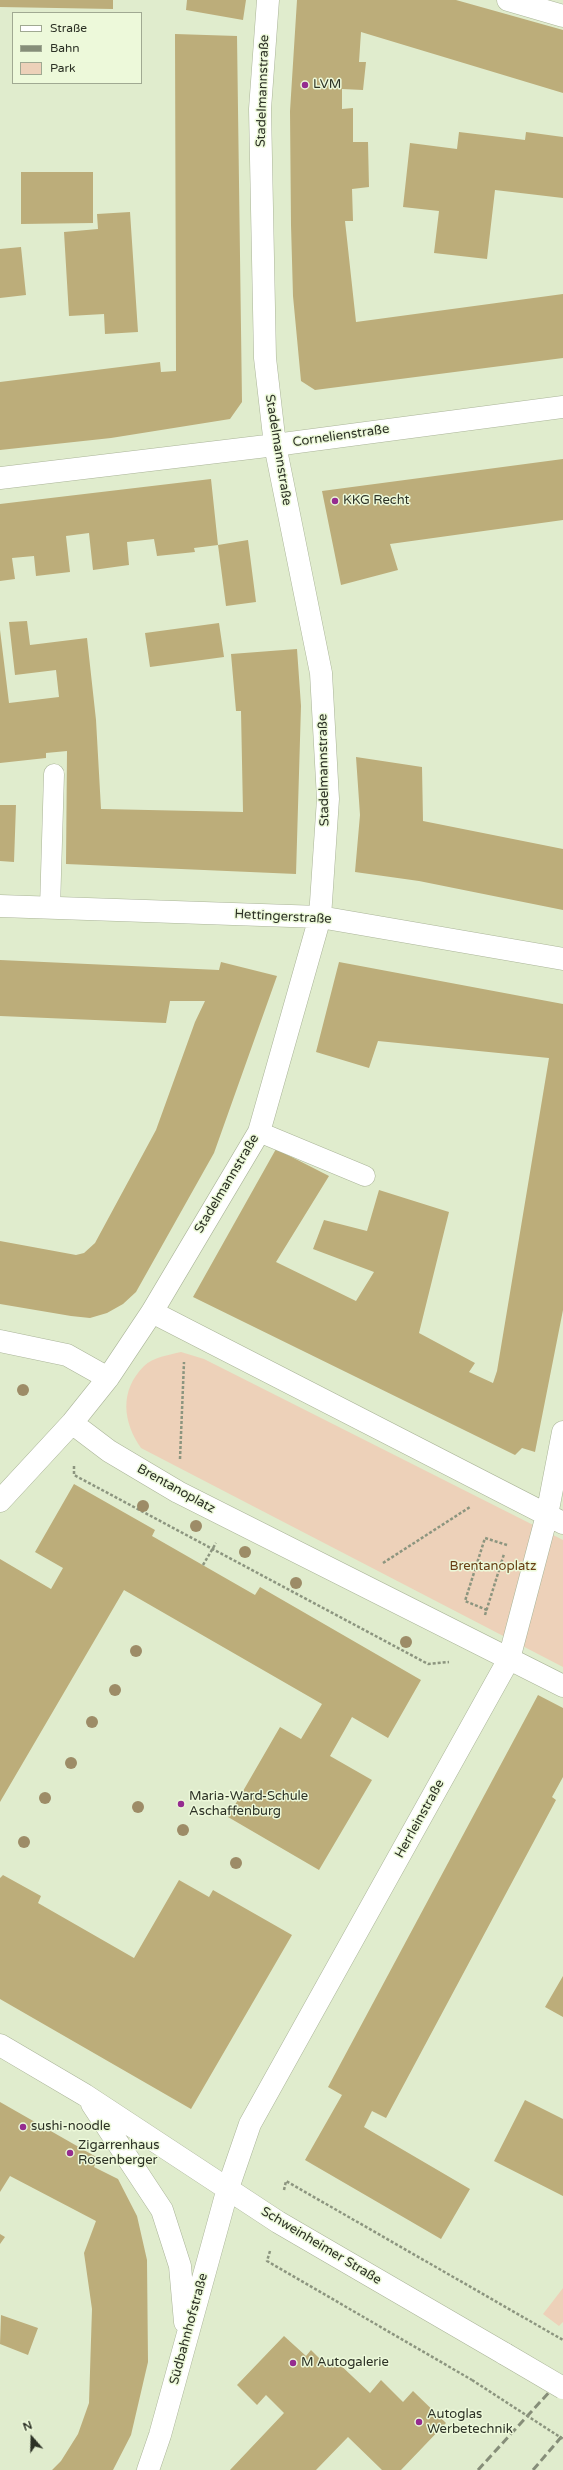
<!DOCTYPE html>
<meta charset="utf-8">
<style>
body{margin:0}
#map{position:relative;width:563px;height:2470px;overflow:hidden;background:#e0eccd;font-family:"Varela Round",sans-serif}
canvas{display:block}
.legend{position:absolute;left:12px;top:12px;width:130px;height:72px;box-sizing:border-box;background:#edf9da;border:1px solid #a0a992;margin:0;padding:5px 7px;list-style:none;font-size:12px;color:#2c3125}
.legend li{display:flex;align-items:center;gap:8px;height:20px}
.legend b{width:20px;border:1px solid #a0a992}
.north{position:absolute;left:12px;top:2418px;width:40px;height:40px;-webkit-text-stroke:3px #edf9da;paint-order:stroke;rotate:340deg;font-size:11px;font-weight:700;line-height:16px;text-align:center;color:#2c3125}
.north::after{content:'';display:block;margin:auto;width:14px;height:18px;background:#2c3125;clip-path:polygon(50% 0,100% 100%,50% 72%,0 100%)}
</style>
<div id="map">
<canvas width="563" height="2470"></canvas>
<ul class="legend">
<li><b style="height:5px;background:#fff"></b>Straße</li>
<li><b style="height:5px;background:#868e79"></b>Bahn</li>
<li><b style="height:11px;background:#edd1b9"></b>Park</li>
</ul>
<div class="north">N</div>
</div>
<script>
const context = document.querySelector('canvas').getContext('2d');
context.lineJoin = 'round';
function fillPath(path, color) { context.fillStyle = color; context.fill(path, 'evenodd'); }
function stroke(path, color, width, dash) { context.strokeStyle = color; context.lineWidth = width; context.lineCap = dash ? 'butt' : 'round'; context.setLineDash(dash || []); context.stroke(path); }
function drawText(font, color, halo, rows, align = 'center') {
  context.font = font + ' "Varela Round",sans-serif'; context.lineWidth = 3; context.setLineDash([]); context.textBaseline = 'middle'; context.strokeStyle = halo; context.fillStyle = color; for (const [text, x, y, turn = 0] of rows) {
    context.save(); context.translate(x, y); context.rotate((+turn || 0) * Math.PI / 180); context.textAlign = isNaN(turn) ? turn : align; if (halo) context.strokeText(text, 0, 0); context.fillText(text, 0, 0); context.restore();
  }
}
fillPath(new Path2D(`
 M181 1352 204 1359 563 1540V1667L141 1448C123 1422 119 1391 144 1366 153 1357 169 1355 181 1352Z
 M563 2288V2322L559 2326 543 2314Z`), '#edd1b9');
fillPath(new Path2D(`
 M0 0H113V9L0 7Z
 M187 0H246L243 20 186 10Z
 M297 0H456L563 30V93L361 32 359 62H366L363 90 342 89V109L353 108V142H368L369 187 352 189 353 221H345L356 322 563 294V358L315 390 301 381 293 296 291 225 290 111Z
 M175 34 237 36 242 402 230 419 111 438 0 450V382L160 362 161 372 176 371Z
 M459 132 525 140 526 132 563 137V198L495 190 487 259 434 253 439 211 403 207 410 143 457 149Z
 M21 172H93V223L21 224Z
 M130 212 138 332 105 334 104 314 69 316 64 232 98 229 97 214Z
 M21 247 26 295 0 298V249Z
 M563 459V520L390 544 398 570 341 585 322 491Z
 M211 479 218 545 194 548 195 552 157 556 154 539 127 542 129 565 93 570 89 533 66 536 70 572 36 576 34 556 12 558 15 579 0 581V504Z
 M248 540 256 602 226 606 218 545Z
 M27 621 30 645 87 638 96 720 101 809 243 812 241 711H236L231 654 297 649 301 706 296 874 66 864 67 751 46 753V758L0 763V630L9 703 59 697 56 670 15 675 9 622Z
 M219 623 224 657 150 667 145 633Z
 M356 757 422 767 423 821 563 849V910L419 881 355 872 360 815Z
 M0 805H16L14 862 0 861Z
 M0 960 219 970 221 962 277 976 214 1153 136 1292 123 1304 107 1313 90 1318 71 1316 0 1304V1241L76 1255 84 1253 95 1243 156 1130 195 1022 205 1001H170L166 1023 0 1016Z
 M339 962 563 1004V1310L535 1452 522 1448 515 1455 193 1297 276 1149 329 1176 276 1262 356 1301 374 1272 313 1249 324 1220 367 1231 379 1190 449 1212 419 1333 475 1363 469 1372 493 1383 497 1371 549 1058 378 1041 369 1068 316 1052Z
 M74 1484 155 1530 152 1536 255 1595 260 1587 421 1680 388 1738 352 1717 330 1756 372 1780 319 1870 228 1817 280 1727 301 1739 322 1704 124 1590 0 1802V1559L51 1589 63 1568 35 1552Z
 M538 1695 563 1708V1777L552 1797 556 1800 386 2118 372 2111 364 2127 470 2189 441 2239 305 2160 342 2095 328 2087Z
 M3 1875 41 1896 38 1903 134 1958 179 1880 209 1897 213 1890 292 1935 191 2109 0 1999V1878Z
 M563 1976V2017L545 2007Z
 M525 2100 563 2119V2196L494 2161Z
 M0 2102 98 2158 94 2167 118 2179 137 2216 147 2260 148 2362 131 2435 113 2470H52L61 2461 78 2434 89 2403 92 2309 84 2253 96 2221 10 2176 0 2192Z
 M0 2234 5 2237 0 2244Z
 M1 2315 38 2328 28 2355 0 2344Z
 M284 2336 306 2356 311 2350 328 2367 335 2360 370 2393 381 2380 403 2402 413 2391 446 2423 401 2470H382L348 2437 316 2470H230L284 2413 266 2395 257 2405 237 2385Z`), '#bcad7a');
const service = new Path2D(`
 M50 908 54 774
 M259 1132 365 1176`);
const minor = new Path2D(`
 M508 0 563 16
 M0 478 275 445 563 407
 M0 906 320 917 563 959
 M152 1312 563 1523
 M0 1341 67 1355 108 1378
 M72 1423 109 1451 178 1492 563 1686
 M0 1501 72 1423 108 1378 152 1312 259 1132 320 917 328 799 321 673 275 445 265 358 260 109 268 0
 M228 2188 250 2124 509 1659 547 1515 563 1432`);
const tertiary = new Path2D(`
 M0 2045 85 2095 278 2222 505 2354
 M92 2104 162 2210 180 2266 185 2322
 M148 2470 160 2435 228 2188`);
stroke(service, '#aab498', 21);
stroke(minor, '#aab498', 23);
stroke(tertiary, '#aab498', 23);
stroke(new Path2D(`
 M180 1459 184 1362
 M74 1466V1475L428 1664 449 1662
 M383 1563 470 1507
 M203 1565 216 1543
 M487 1610 465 1601 485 1538 507 1545
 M485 1615 504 1554
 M284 2190 286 2181 563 2340
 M270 2251 267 2261 472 2380`), '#8c957f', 2.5, [3, 2]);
stroke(service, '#fff', 20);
stroke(minor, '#fff', 22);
stroke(tertiary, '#fff', 22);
stroke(new Path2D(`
 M478 2470 563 2377
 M533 2470 563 2435`), '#868e79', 3, [8, 4]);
const tertiaryBridge = new Path2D(`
 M505 2354 563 2388`);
stroke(tertiaryBridge, '#aab498', 23, []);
stroke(new Path2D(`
 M472 2380 563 2439`), '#8c957f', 2.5, [3, 2]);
stroke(tertiaryBridge, '#fff', 22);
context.fillStyle = '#9d8c67';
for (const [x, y] of [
 [23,1390],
 [143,1506],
 [196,1526],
 [245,1552],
 [296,1583],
 [406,1642],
 [136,1651],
 [115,1690],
 [92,1722],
 [71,1763],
 [45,1798],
 [138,1807],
 [183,1830],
 [24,1842],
 [236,1863]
]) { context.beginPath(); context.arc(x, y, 6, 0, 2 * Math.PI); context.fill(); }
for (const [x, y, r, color] of [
 [305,85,4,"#952c90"],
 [335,501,4,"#952c90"],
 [181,1804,4,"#952c90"],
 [23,2127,4,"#952c90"],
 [70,2153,4,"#952c90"],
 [293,2363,4,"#952c90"],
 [419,2422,4,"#952c90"]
]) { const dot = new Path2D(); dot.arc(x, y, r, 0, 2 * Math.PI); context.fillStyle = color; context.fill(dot); stroke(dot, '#edf9da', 1.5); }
drawText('13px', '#2c3125', '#edf9da', [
 ["LVM",313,85],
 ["KKG Recht",343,501],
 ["Maria-Ward-Schule",189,1797],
 ["Aschaffenburg",189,1812],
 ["sushi-noodle",31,2127],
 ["Zigarrenhaus",78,2146],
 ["Rosenberger",78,2161],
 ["M Autogalerie",301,2363],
 ["Autoglas",427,2415],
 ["Werbetechnik",427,2430]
], 'left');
drawText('13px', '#2c3125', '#edf9da', [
 ["Stadelmannstraße",263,91,-88],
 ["Cornelienstraße",341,436,-8],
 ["Stadelmannstraße",278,450,81],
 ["Stadelmannstraße",324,770,-91],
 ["Hettingerstraße",283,917,3],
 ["Stadelmannstraße",227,1184,-59],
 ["Brentanoplatz",176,1489,29],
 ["Herrleinstraße",420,1819,-61],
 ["Schweinheimer Straße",321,2246,31],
 ["Südbahnhofstraße",189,2329,-75]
]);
drawText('13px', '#673e13', '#edf9da', [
 ["Brentanoplatz",493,1567]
]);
</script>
